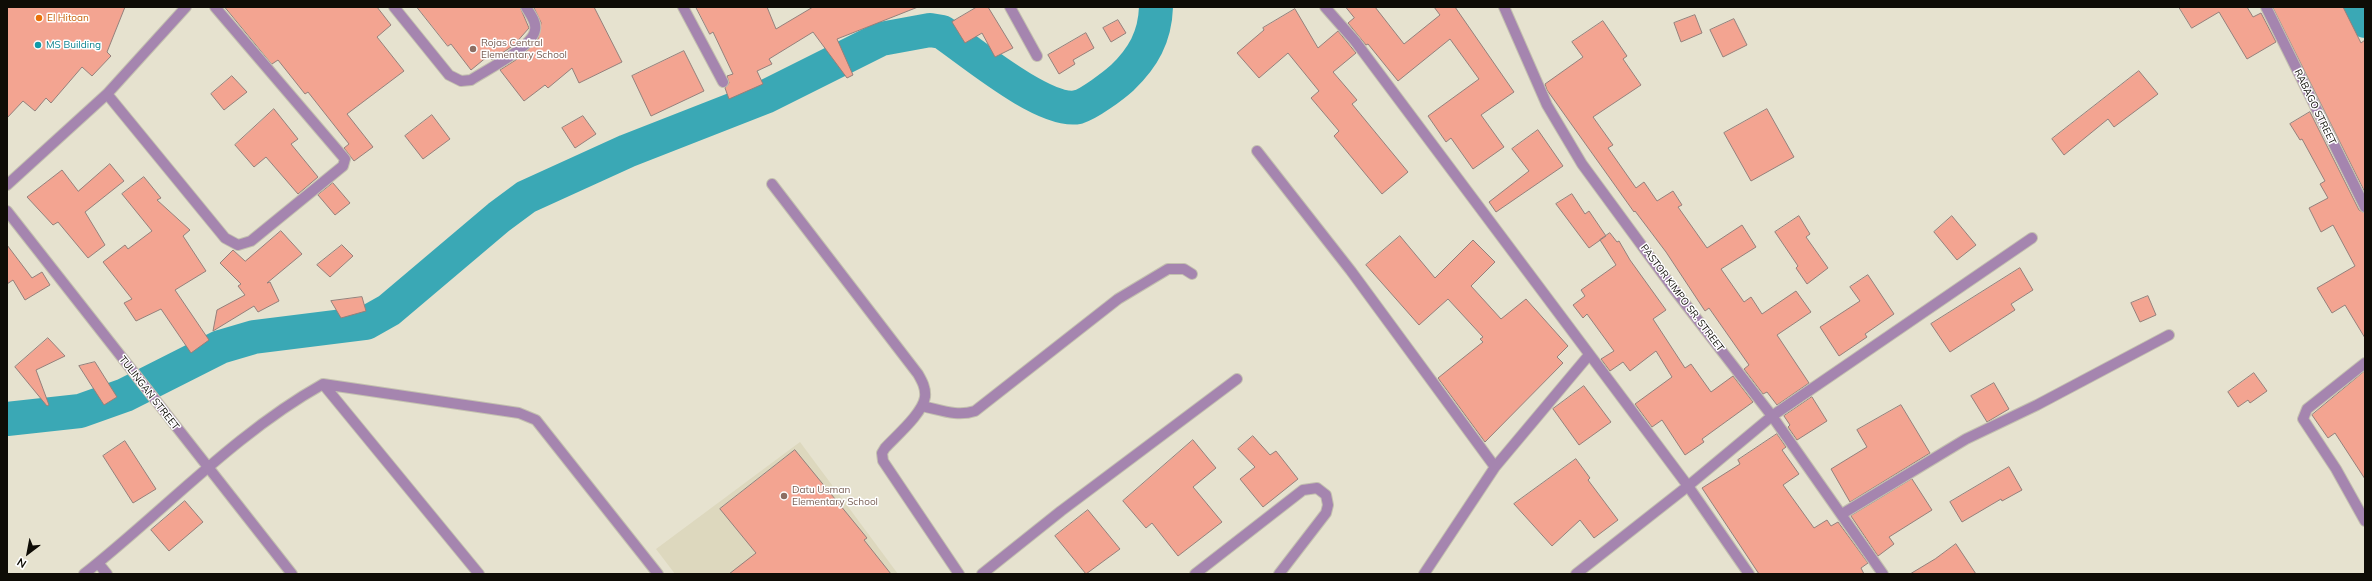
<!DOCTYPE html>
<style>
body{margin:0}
#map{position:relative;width:2372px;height:581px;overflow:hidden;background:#e6e2cf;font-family:Mulish,sans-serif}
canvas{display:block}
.frame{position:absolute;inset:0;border:8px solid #0e0c06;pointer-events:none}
.north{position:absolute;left:8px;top:533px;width:40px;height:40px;-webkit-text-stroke:3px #fff;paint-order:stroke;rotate:212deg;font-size:11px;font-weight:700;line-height:16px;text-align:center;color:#0e0c06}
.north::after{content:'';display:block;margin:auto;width:14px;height:18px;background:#0e0c06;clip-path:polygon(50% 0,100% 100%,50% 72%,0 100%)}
</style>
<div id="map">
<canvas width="2372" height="581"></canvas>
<div class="frame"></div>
<div class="north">N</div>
</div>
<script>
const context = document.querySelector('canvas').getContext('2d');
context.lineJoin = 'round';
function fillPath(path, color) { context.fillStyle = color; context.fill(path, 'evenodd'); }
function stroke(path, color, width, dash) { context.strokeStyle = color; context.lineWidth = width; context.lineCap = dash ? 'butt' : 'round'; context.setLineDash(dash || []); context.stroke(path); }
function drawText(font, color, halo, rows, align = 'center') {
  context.font = font + ' Mulish,sans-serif'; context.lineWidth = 3; context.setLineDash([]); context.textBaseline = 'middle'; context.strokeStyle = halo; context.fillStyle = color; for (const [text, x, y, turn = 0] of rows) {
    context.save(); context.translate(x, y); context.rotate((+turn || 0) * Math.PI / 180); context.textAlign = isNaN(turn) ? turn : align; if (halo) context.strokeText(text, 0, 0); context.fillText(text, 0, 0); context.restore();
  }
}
fillPath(new Path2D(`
 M800 442 898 574H675L656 549Z`), '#ddd8be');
stroke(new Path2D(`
 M2356 7 2365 21
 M7 419 80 411 125 395 220 347 254 337 366 323 389 310 499 217 526 197 627 151 765 97 881 39 930 30 942 32C971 52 1045 114 1078 107 1089 104 1113 86 1122 78 1143 58 1155 37 1156 7`), '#3aa8b5', 34);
const building = new Path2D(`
 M7 7H125L107 52 111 56 92 76 82 67 51 103 46 98 35 111 23 101 7 118Z
 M225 7H377L391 25 377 37 404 71 347 114 373 147 354 161 344 148 349 144 308 92 305 94 278 60 272 64Z
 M417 7H520L529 28 514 45 492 60 488 56 471 70 451 44 448 46Z
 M534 7H594L622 62 579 83 572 68 548 88 545 85 524 101 500 70 522 56 538 39 541 23Z
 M696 7H767L776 29 813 7H918L837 39 853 75 847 78 813 32 769 59 772 64 757 71 763 84 729 99 725 88 729 83 727 76 733 74 713 32 710 34Z
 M977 7H988L1013 48 995 57 982 33 965 43 952 22Z
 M1346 7H1375L1404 44 1440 15 1434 7H1455L1514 92 1481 115 1504 147 1473 169 1451 138 1446 142 1428 116 1479 79 1450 39 1398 81 1368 44 1366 45 1348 23 1354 18Z
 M2179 7H2247L2253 17 2261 13 2276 42 2247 59 2219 12 2192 28Z
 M2273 7H2343L2361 43 2365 40V192Z
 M1295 9 1318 48 1338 31 1356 53 1333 72 1357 100 1352 104 1408 172 1382 194 1334 136 1339 131 1311 98 1319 91 1288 53 1259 78 1237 53 1264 30 1263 28Z
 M1695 15 1702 33 1681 42 1674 23Z
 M1734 19 1747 45 1723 57 1710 30Z
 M1118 20 1126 33 1111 42 1103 28Z
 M1603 21 1627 56 1623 59 1641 85 1593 117 1613 145 1608 148 1636 188 1644 182 1657 201 1673 191 1682 205 1678 207 1707 248 1742 225 1756 247 1721 269 1744 302 1751 297 1762 314 1796 291 1811 312 1777 335 1809 383 1777 405 1767 392 1763 394 1744 369 1749 365 1709 308 1705 311 1666 252 1635 211 1634 212 1547 90 1545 84 1583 57 1572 42Z
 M1086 33 1094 48 1073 60 1075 64 1059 74 1048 55Z
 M684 51 704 91 651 116 632 76Z
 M2139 71 2158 94 2114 127 2108 119 2064 155 2052 139Z
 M232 76 247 92 224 110 211 94Z
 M274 109 298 139 291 144 318 177 298 194 266 157 254 167 235 145Z
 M1767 109 1794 157 1751 181 1724 133Z
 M2310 112 2359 210 2365 213V338L2345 305 2332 313 2317 288 2355 266 2333 225 2321 232 2309 208 2328 198 2320 184 2325 181 2302 139 2300 140 2290 124Z
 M432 115 450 139 423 159 405 136Z
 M583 116 596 134 575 148 562 128Z
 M1538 130 1563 166 1496 212 1489 202 1529 171 1512 149Z
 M110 164 124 181 85 212 105 245 88 258 58 222 53 225 27 197 62 170 78 191Z
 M144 177 161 198 157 200 190 230 183 236 206 271 175 290 209 340 191 353 161 309 136 321 124 303 132 299 103 262 125 245 128 249 152 231 122 194Z
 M333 183 350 203 335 215 318 195Z
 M1572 194 1585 214 1589 211 1606 236 1589 248 1556 204Z
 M1799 216 1810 234 1806 237 1828 268 1807 284 1796 268 1798 266 1775 232Z
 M1952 216 1976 245 1957 260 1934 232Z
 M281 231 302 254 267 283 270 282 279 301 258 312 254 306 213 331 217 310 245 295 238 286 241 284 220 263 233 250 245 261Z
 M1610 233 1617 242 1619 241 1630 260 1666 310 1653 319 1685 368 1691 364 1711 392 1733 376 1753 402 1702 439 1704 442 1685 455 1662 420 1652 427 1635 404 1672 377 1656 351 1630 371 1623 362 1610 371 1601 359 1614 351 1587 314 1583 318 1573 305 1585 296 1581 290 1616 265 1600 240Z
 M1400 236 1435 278 1473 240 1495 262 1471 286 1501 319 1526 299 1568 346 1557 357 1563 363 1485 442 1438 378 1483 342 1480 339 1483 337 1448 299 1419 325 1366 265Z
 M7 245 32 278 42 272 50 285 25 300 13 280 7 284Z
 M342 245 353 256 330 277 317 265Z
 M2020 268 2033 290 2011 304 2015 310 1950 352 1931 324Z
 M1868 275 1894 314 1865 334 1867 337 1839 356 1820 327 1860 301 1850 287Z
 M2148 296 2156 315 2140 322 2131 303Z
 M362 297 366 311 341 318 331 301Z
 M48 338 65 356 36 370 49 405 47 406 15 367Z
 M95 362 117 397 104 405 79 366Z
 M2365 371V479L2335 433 2328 438 2312 415Z
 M2254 373 2267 391 2250 403 2248 400 2238 407 2228 392Z
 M1994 383 2009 409 1987 422 1971 396Z
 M1584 386 1611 422 1579 445 1553 409Z
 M1812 397 1827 421 1797 440 1788 427 1790 425 1784 416Z
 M1901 405 1930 453 1850 502 1831 469 1867 447 1857 430Z
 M1777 434 1786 447 1782 450 1799 474 1783 485 1814 528 1827 520 1831 526 1838 522 1868 563 1861 568 1864 574H1759L1702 488 1740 464 1738 460Z
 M1253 436 1270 455 1276 451 1298 479 1263 507 1240 479 1255 467 1238 449Z
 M1193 440 1216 468 1193 487 1222 522 1178 556 1152 523 1146 528 1123 501Z
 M125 441 156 489 133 503 103 456Z
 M795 450 867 538 864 540 891 574H729L756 553 720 509Z
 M1576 459 1590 478 1588 480 1618 520 1594 538 1580 520 1552 546 1514 504Z
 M2009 467 2022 490 2002 501 2001 499 1962 522 1950 502Z
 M1912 479 1932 510 1889 537 1894 544 1878 556 1851 516Z
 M185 501 203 522 169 551 151 530Z
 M1088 510 1120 549 1086 574 1055 536Z
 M1956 544 1976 574H1910L1935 559Z`);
fillPath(building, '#f3a491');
stroke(building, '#94807b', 1);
const minor = new Path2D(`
 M394 7 449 75 461 81 471 80C486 70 533 47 535 30 537 22 530 14 526 7
 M683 7 723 82
 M1010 7 1037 56
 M1325 7 1355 41 1688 486 1749 574
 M1504 7 1547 105 1582 164 1673 288 1772 416 1883 574
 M107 94 225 238 238 245 251 241 343 166 345 159 215 7
 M1257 151 1351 271 1495 467
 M772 184 918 374C922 381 926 388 925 397 923 413 896 436 885 448L882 453 883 461 959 574
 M7 185 107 94 186 7
 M2365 363 2307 409 2303 419 2336 469 2365 521
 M323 384 479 574
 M922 406C941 410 957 417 975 411L1118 299 1168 269H1184L1192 274
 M1842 514 1966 439 2037 405 2169 335
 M98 563 107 574
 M84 574C164 511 234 434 323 384L519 413 536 420 658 574
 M982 574 1061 511 1237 379
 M1195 574 1303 490 1317 488 1326 495 1328 505 1326 513 1279 574
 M1424 574 1495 467 1589 355
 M1576 574 1688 486 1772 416 2032 238`);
const tertiary = new Path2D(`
 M2266 7 2365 207
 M7 211 292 574`);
stroke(minor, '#c3c0af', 12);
stroke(tertiary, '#c3c0af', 12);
stroke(minor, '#a585af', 10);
stroke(tertiary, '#a585af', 10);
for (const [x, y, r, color] of [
 [39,18,4,"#e8710a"],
 [38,45,4,"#0f9aa8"],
 [473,49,4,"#8d6e63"],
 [784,496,4,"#8d6e63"]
]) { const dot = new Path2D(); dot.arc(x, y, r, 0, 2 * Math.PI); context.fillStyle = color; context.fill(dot); stroke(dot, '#fff', 1.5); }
drawText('10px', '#c56008', '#fff', [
 ["El Hitoan",47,18]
], 'left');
drawText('10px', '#785e54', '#fff', [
 ["Rojas Central",481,43],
 ["Elementary School",481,55],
 ["Datu Usman",792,490],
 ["Elementary School",792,502]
], 'left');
drawText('10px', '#0d838f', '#fff', [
 ["MS Building",46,45]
], 'left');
drawText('10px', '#0e0c06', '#fff', [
 ["RABAGO STREET",2315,107,64],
 ["PASTOR KIMPO SR. STREET",1682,298,53],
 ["TULINGAN STREET",149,393,52]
]);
</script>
